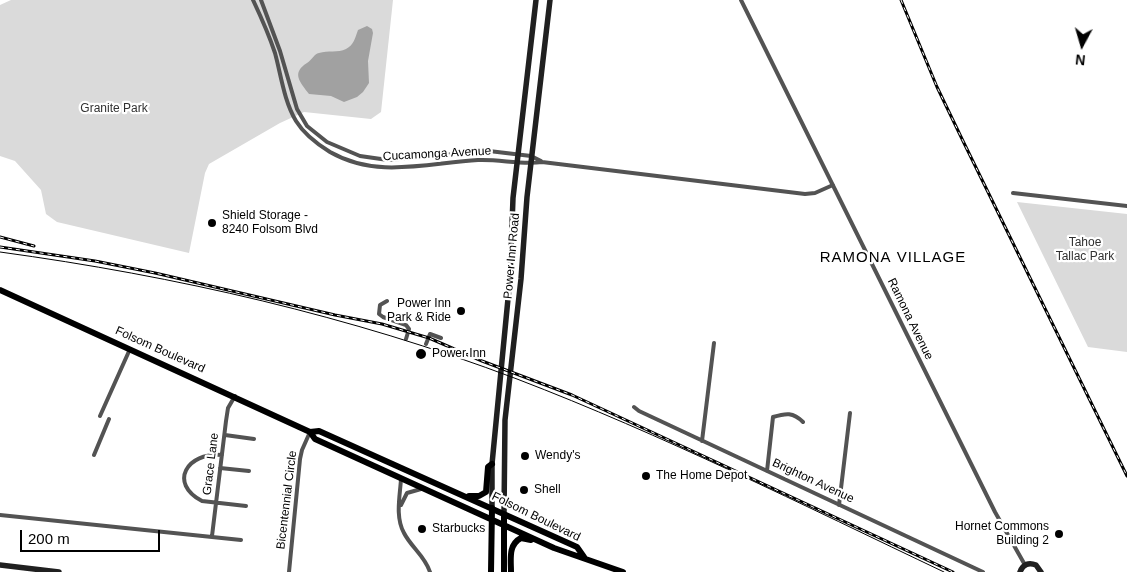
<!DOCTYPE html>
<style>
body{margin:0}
#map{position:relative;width:1127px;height:572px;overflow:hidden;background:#fff;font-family:Helvetica,sans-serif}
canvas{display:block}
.north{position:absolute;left:1057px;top:20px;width:50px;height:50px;-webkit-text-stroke:4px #fff;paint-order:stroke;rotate:186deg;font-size:14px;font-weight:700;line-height:20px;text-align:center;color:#000}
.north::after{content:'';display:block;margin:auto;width:18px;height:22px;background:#000;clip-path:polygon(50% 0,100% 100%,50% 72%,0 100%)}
.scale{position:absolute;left:20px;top:530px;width:140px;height:22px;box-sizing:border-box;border:2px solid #000;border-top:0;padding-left:6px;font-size:15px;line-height:18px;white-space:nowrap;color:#000;-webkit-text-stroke:4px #fff;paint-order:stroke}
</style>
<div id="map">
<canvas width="1127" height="572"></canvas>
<div class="north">N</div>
<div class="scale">200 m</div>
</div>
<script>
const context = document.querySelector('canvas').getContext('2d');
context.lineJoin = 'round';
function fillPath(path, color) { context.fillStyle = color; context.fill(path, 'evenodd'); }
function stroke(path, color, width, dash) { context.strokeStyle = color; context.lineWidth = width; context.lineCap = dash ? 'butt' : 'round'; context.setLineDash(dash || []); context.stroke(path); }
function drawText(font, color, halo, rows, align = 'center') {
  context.font = font + ' Helvetica,sans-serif'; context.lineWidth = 4.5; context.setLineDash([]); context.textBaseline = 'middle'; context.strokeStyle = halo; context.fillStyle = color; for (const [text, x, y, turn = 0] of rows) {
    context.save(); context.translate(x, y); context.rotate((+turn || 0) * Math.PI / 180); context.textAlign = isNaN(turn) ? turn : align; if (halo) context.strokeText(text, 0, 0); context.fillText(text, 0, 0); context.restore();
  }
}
fillPath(new Path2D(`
 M11 0H393L381 112 371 119 304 112 280 123 209 164 205 173 189 253 57 222 46 214 41 190 15 161 0 156V5Z
 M1017 202 1127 214V352L1088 347Z`), '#dadada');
fillPath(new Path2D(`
 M367 26 372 29 373 33 368 61 369 83 363 92 357 97 344 102 331 96 309 94C300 82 291 73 307 63 312 60 314 54 319 53 328 50 338 53 346 49 354 45 355 38 358 30Z`), '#a1a1a1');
stroke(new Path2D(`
 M253 0C261 17 269 35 275 53 281 75 284 101 296 121 304 134 317 144 330 152 377 179 427 163 478 160 500 159 521 165 542 162L805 194 815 193 833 185
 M261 0 280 51 297 109 307 126 327 142 360 156 388 160 489 151 531 156 541 161
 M741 0 995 512 1025 565
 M1013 193 1127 206
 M387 301 380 305 379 314 383 317 406 325 409 329 406 339
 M426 344 430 334 441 338
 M634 407 639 411 983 572
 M100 416 130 349
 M225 435 254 439
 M702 441 714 343
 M94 455 109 419
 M222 455C187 452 168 483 202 501L246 506
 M220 468 249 471
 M767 471 773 417C786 413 793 412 803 422
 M401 479C400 496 395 517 404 533 411 547 425 556 430 572
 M401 505 407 493 421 489
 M839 505 850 413
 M0 515 241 540
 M212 536 226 421 228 408 235 396
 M289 572 300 459 302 450 310 432`), '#535353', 4);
stroke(new Path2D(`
 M492 508V464L510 278 513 198 536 0
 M504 514 505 420 521 279 527 197 550 0
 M0 565 59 572
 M1020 572C1023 564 1029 562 1036 565L1041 572`), '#202020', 5.5);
stroke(new Path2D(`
 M0 290 310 432 315 439 554 548 623 572
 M310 432 319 431 577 547 584 557
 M469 496H479L486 492 488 467 492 464
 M504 514V572
 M491 572 492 508
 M511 572C511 559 508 545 521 538L531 540`), '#000', 6);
stroke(new Path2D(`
 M0 252C176 276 351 316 517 379 663 435 803 505 944 572`), '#000', 1);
const rail = new Path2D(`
 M901 0 937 87 963 141 1127 476
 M0 237 34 246
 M0 247 95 261 155 273 335 315 382 324 429 338 482 361 572 395 953 572`);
stroke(rail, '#000', 3);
stroke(rail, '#fff', 1, [4]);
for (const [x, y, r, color] of [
 [212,223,5,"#000"],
 [461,311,5,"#000"],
 [421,354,6,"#000"],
 [525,456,5,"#000"],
 [646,476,5,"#000"],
 [524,490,5,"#000"],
 [422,529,5,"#000"],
 [1059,534,5,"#000"]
]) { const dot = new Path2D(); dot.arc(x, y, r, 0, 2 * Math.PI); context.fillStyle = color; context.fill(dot); stroke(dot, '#fff', 2); }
drawText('12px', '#313131', '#fff', [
 ["Granite Park",114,109],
 ["Tahoe",1085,243],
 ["Tallac Park",1085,257]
]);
drawText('12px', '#000', '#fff', [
 ["Cucamonga Avenue",437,154,-3],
 ["Power Inn Road",512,256,-85],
 ["Ramona Avenue",910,319,64],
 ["Folsom Boulevard",160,350,24],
 ["Grace Lane",211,464,-83],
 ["Brighton Avenue",813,481,25],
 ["Bicentennial Circle",287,500,-83],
 ["Folsom Boulevard",536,517,26]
]);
drawText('12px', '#000', '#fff', [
 ["Shield Storage -",222,216],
 ["8240 Folsom Blvd",222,230],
 ["Power Inn",451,304,"right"],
 ["Park & Ride",451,318,"right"],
 ["Power Inn",432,354],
 ["Wendy's",535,456],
 ["The Home Depot",656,476],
 ["Shell",534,490],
 ["Hornet Commons",1049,527,"right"],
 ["Building 2",1049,541,"right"],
 ["Starbucks",432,529]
], 'left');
context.letterSpacing = '1px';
drawText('15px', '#000', '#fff', [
 ["RAMONA VILLAGE",893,258]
]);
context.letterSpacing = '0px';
</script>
